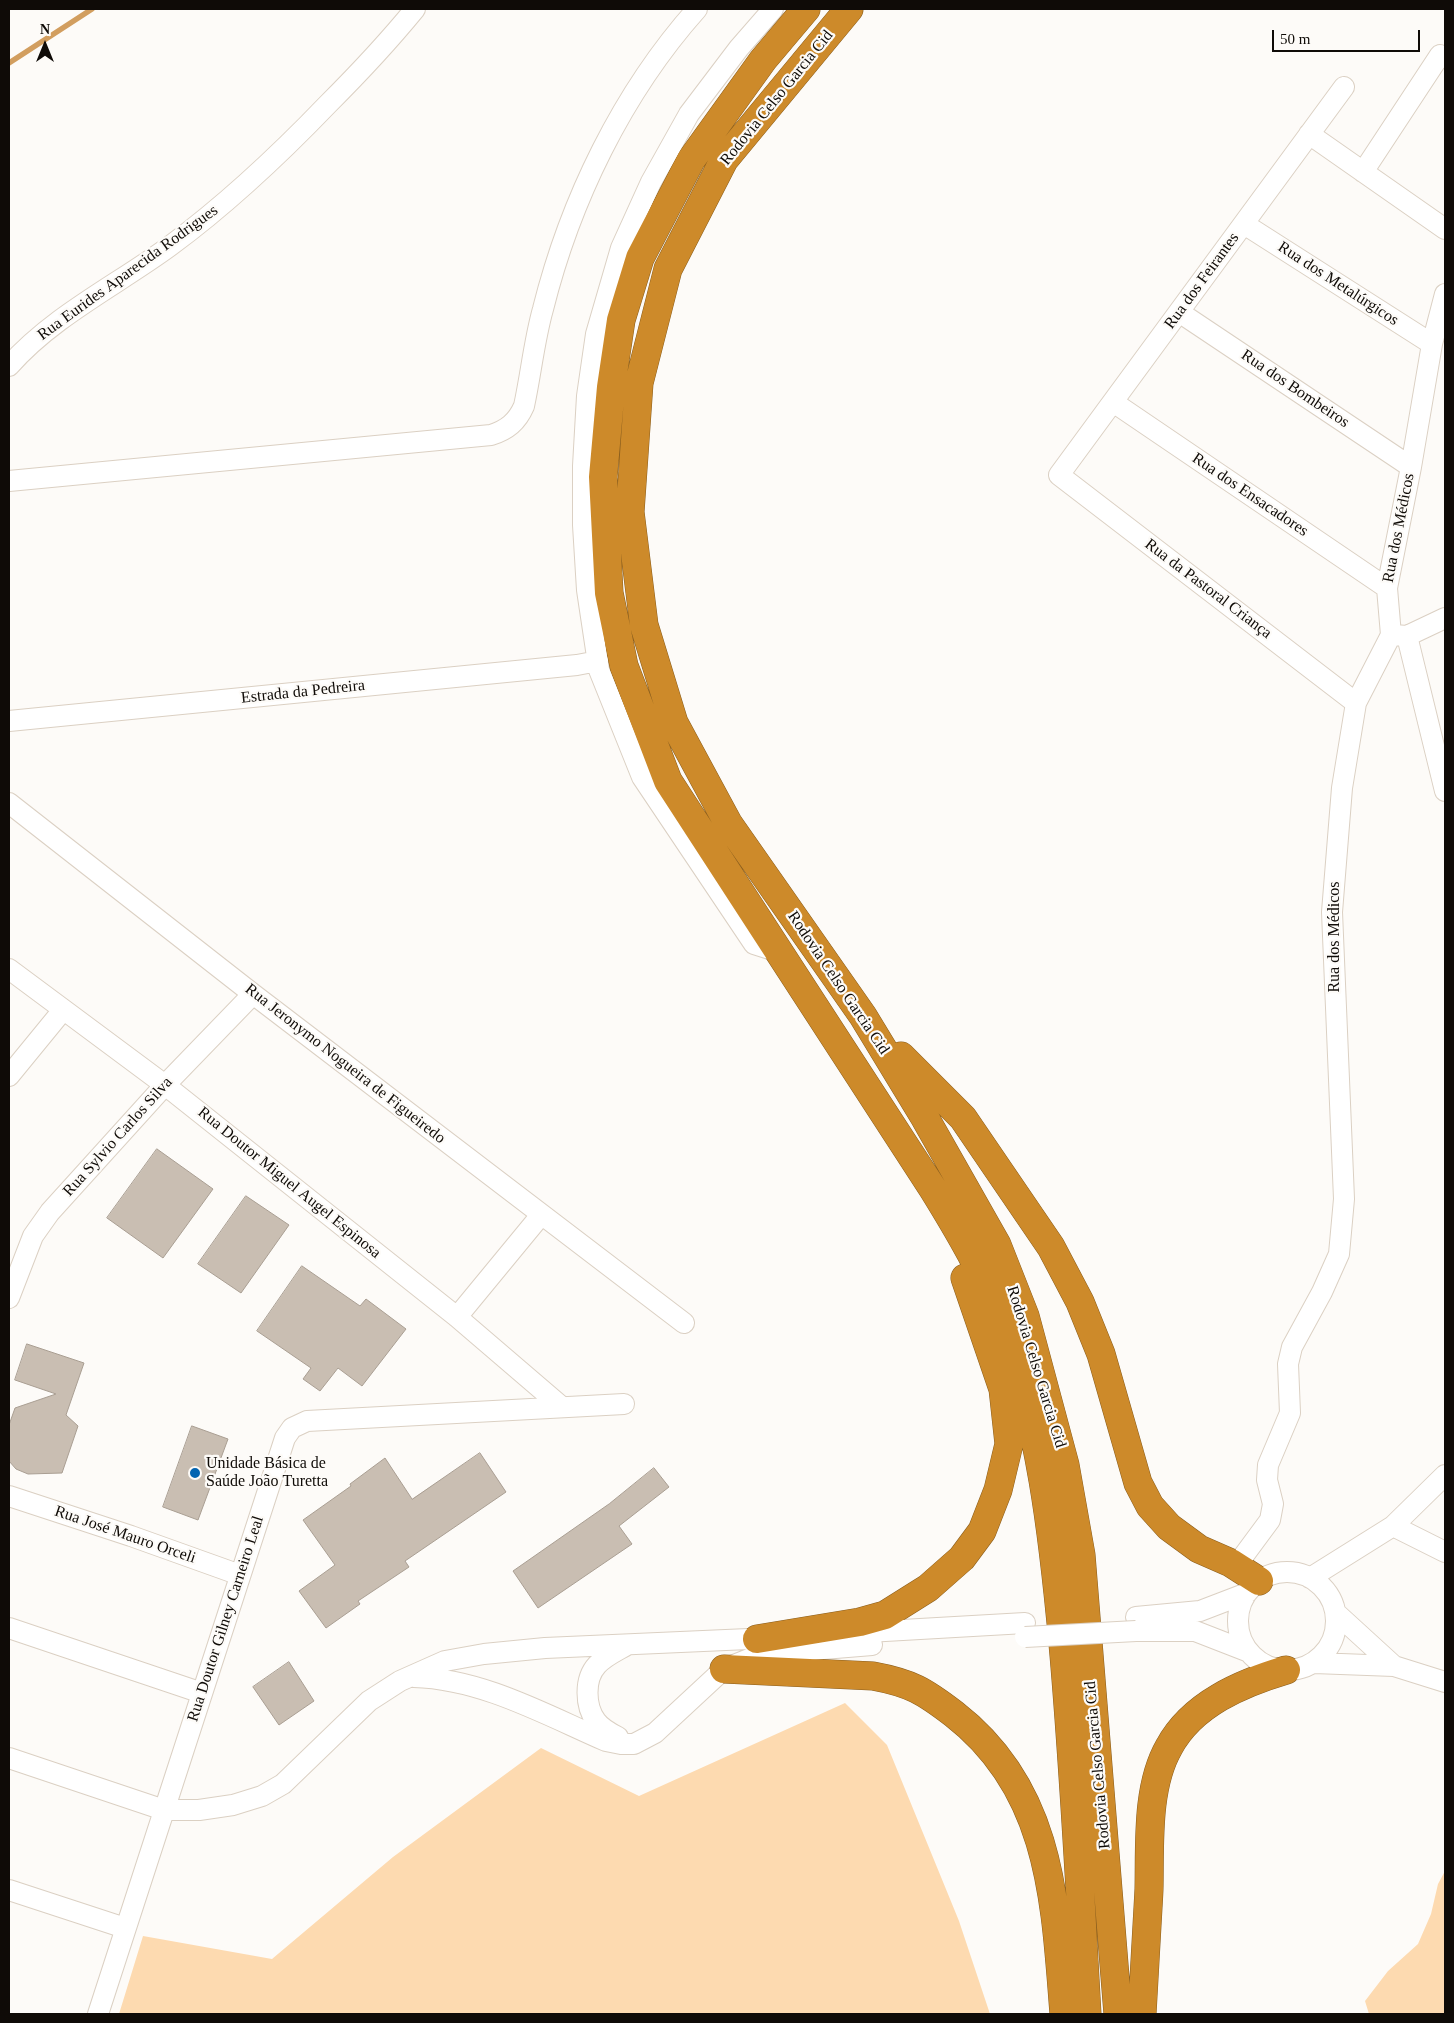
<!DOCTYPE html>
<meta charset="utf-8">
<style>
body{margin:0}
#map{position:relative;width:1454px;height:2023px;overflow:hidden;background:#fdfbf8;font-family:"Times New Roman",serif}
canvas{display:block}
.frame{position:absolute;inset:0;border:10px solid #0f0b07;pointer-events:none}
.north{position:absolute;left:20px;top:20px;width:50px;height:50px;-webkit-text-stroke:4px #fdfbf8;paint-order:stroke;rotate:0deg;font-size:14px;font-weight:700;line-height:20px;text-align:center;color:#0f0b07}
.north::after{content:'';display:block;margin:auto;width:18px;height:22px;background:#0f0b07;clip-path:polygon(50% 0,100% 100%,50% 72%,0 100%)}
.scale{position:absolute;left:1272px;top:30px;width:148px;height:22px;box-sizing:border-box;border:2px solid #0f0b07;border-top:0;padding-left:6px;font-size:15px;line-height:18px;white-space:nowrap;color:#0f0b07;-webkit-text-stroke:4px #fdfbf8;paint-order:stroke}
</style>
<div id="map">
<canvas width="1454" height="2023"></canvas>
<div class="frame"></div>
<div class="north">N</div>
<div class="scale">50 m</div>
</div>
<script>
const context = document.querySelector('canvas').getContext('2d');
context.lineJoin = 'round';
function fillPath(path, color) { context.fillStyle = color; context.fill(path, 'evenodd'); }
function stroke(path, color, width, dash) { context.strokeStyle = color; context.lineWidth = width; context.lineCap = dash ? 'butt' : 'round'; context.setLineDash(dash || []); context.stroke(path); }
function drawText(font, color, halo, rows, align = 'center') {
  context.font = font + ' "Times New Roman",serif'; context.lineWidth = 4.5; context.setLineDash([]); context.textBaseline = 'middle'; context.strokeStyle = halo; context.fillStyle = color; for (const [text, x, y, turn = 0] of rows) {
    context.save(); context.translate(x, y); context.rotate((+turn || 0) * Math.PI / 180); context.textAlign = isNaN(turn) ? turn : align; if (halo) context.strokeText(text, 0, 0); context.fillText(text, 0, 0); context.restore();
  }
}
fillPath(new Path2D(`
 M845 1703 887 1745 959 1921 990 2014H119L143 1936 272 1959 393 1857 541 1748 639 1796Z
 M1445 1871V2014H1369L1365 2001 1388 1971 1418 1944 1431 1914 1438 1884Z`), '#fddab0');
stroke(new Path2D(`
 M9 63 92 9`), '#d29e5f', 5.5);
const building = new Path2D(`
 M157 1149 213 1189 163 1258 107 1218Z
 M246 1196 289 1225 241 1293 198 1264Z
 M302 1266 360 1306 366 1299 406 1329 362 1386 338 1368 320 1391 303 1379 311 1368 257 1331Z
 M27 1344 84 1363 66 1415 78 1426 62 1473 28 1474 16 1469 9 1461V1425L15 1408 56 1394 15 1380Z
 M192 1426 228 1439 198 1520 163 1507Z
 M480 1453 506 1492 405 1561 409 1567 358 1601 360 1604 326 1628 299 1591 335 1565 303 1520 351 1486 350 1484 385 1458 412 1499Z
 M654 1468 669 1487 619 1526 632 1544 538 1608 513 1571 609 1504Z
 M289 1662 314 1701 279 1725 253 1687Z`);
fillPath(building, '#c9beb2');
stroke(building, '#a99e92', 1);
const street = new Path2D(`
 M773 9 739 48 689 114 651 182 621 248 596 334 587 396 583 466V525L587 590 599 670 642 777 754 944 779 952
 M1344 87 1059 475 1356 703
 M1309 134 1445 229
 M1363 172 1440 55 1445 58
 M1244 224 1432 344
 M1179 312 1411 467
 M9 366C53 316 117 285 170 246 227 204 279 155 328 104 359 73 388 42 415 9
 M1113 402 1387 588
 M9 481 491 435C507 430 517 422 524 406 531 374 534 341 543 309 570 201 622 93 697 9
 M1394 635 1407 636 1445 618
 M1407 636 1445 791
 M9 721 577 665 598 661
 M9 803 253 994 684 1323
 M9 969 165 1085 457 1317 562 1407
 M9 1076 63 1010
 M9 1298 33 1236 50 1212 165 1085 253 994
 M457 1317 541 1215
 M9 1496 131 1536 240 1575
 M1393 1526 1445 1552
 M1236 1566 1270 1520 1273 1504 1267 1480 1268 1465 1290 1413 1288 1364 1292 1347 1322 1292 1339 1254 1344 1199 1332 912 1342 788 1356 703 1391 635 1387 588 1411 467 1432 344 1445 294
 M1238 1621a49 49 0 1 1 98 0a49 49 0 1 1-98 0Z
 M1310 1578 1393 1526 1445 1475
 M1336 1613 1394 1666
 M1136 1617 1200 1611 1247 1593
 M9 1628 202 1693
 M1136 1631H1195L1249 1652
 M850 1633 1025 1623
 M1314 1663 1394 1666 1445 1682
 M414 1677C482 1679 544 1714 606 1741L621 1744H634L655 1733 724 1669 749 1659 774 1653 872 1645
 M618 1737C610 1733 601 1728 596 1721 585 1706 584 1679 597 1665 605 1656 617 1651 627 1645
 M9 1758 164 1810H199L233 1805 262 1796 283 1784 369 1701 400 1681 445 1661 484 1654 545 1648 771 1638
 M9 1890 125 1928
 M98 2014 285 1438 292 1428 307 1421 624 1404`);
const highway = new Path2D(`
 M806 9 763 60 691 160 640 258 621 320 611 387 603 477 609 593 624 666 668 781 933 1189C959 1231 985 1275 1002 1322 1040 1424 1053 1535 1063 1644 1074 1767 1080 1891 1087 2014
 M849 9 724 160 668 269 639 383 630 512 644 625 674 723 728 823 863 1016 925 1118 997 1245 1025 1316 1065 1465 1081 1555 1118 2014
 M901 1056 963 1118 1051 1247 1080 1302 1101 1354 1138 1483 1150 1506 1169 1527 1199 1549 1231 1563 1259 1581
 M757 1639 860 1622 885 1615 928 1588 962 1558 982 1531 998 1490 1009 1444 1003 1389 965 1278
 M724 1669 873 1676C911 1683 924 1691 954 1714 1052 1790 1055 1901 1064 2014
 M1142 2014C1144 1973 1147 1931 1149 1889 1150 1845 1146 1787 1169 1747 1192 1704 1242 1683 1286 1670`);
stroke(street, '#dbd0c3', 22);
stroke(highway, '#8a5e1e', 29);
stroke(street, '#fff', 20);
stroke(highway, '#cd8a2a', 28);
const streetBridge = new Path2D(`
 M1025 1637 1136 1631`);
stroke(streetBridge, '#dbd0c3', 22, []);
stroke(streetBridge, '#fff', 20);
for (const [x, y, r, color] of [
 [195,1473,6,"#0264b1"]
]) { const dot = new Path2D(); dot.arc(x, y, r, 0, 2 * Math.PI); context.fillStyle = color; context.fill(dot); stroke(dot, '#fdfbf8', 2); }
drawText('16px', '#0f0b07', '#fdfbf8', [
 ["Rodovia Celso Garcia Cid",777,98,-51],
 ["Rua Eurides Aparecida Rodrigues",128,273,-36],
 ["Rua dos Feirantes",1202,281,-54],
 ["Rua dos Metalúrgicos",1338,284,33],
 ["Rua dos Bombeiros",1295,389,34],
 ["Rua dos Ensacadores",1250,495,34],
 ["Rua dos Médicos",1399,528,-79],
 ["Rua da Pastoral Criança",1208,589,37],
 ["Estrada da Pedreira",303,692,-6],
 ["Rua dos Médicos",1335,937,-90],
 ["Rodovia Celso Garcia Cid",838,983,56],
 ["Rua Jeronymo Nogueira de Figueiredo",345,1064,38],
 ["Rua Sylvio Carlos Silva",118,1137,-48],
 ["Rua Doutor Miguel Augel Espinosa",289,1183,39],
 ["Rodovia Celso Garcia Cid",1036,1367,73],
 ["Rua José Mauro Orceli",125,1535,19],
 ["Rua Doutor Gilney Carneiro Leal",226,1619,-72],
 ["Rodovia Celso Garcia Cid",1098,1765,-95]
]);
drawText('16px', '#0f0b07', '#fdfbf8', [
 ["Unidade Básica de",206,1464],
 ["Saúde João Turetta",206,1482]
], 'left');
</script>
